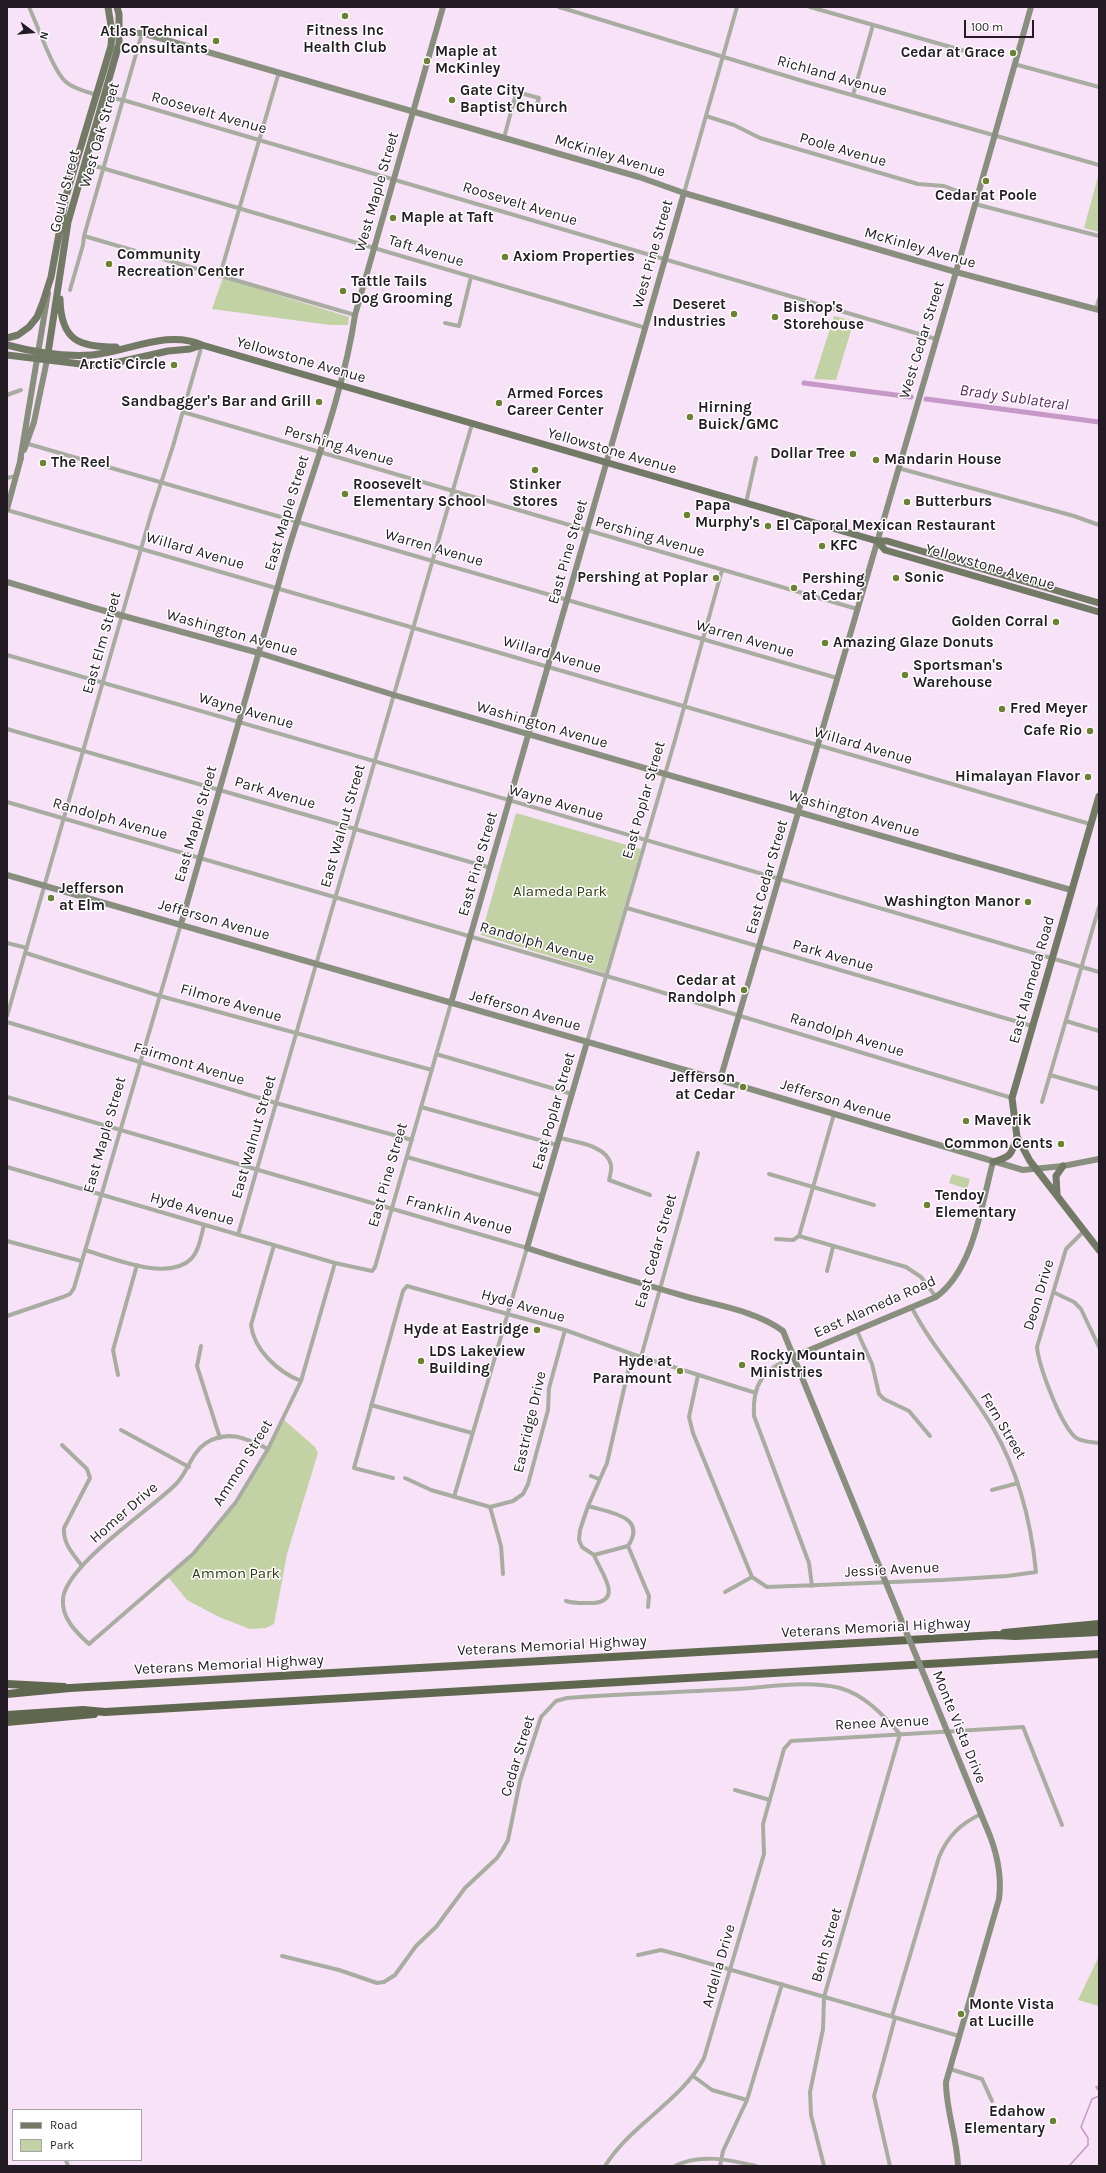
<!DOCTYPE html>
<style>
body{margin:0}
#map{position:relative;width:1106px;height:2173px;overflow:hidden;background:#f8e2f8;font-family:Karla,sans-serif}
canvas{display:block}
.frame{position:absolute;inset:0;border:8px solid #241c24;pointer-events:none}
.legend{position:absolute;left:12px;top:2109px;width:130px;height:52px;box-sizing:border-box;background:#fff;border:1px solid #a7a4a7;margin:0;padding:5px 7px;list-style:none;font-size:12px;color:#241c24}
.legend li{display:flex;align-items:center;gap:8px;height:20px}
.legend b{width:20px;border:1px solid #a7a4a7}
.north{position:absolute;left:12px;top:12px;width:40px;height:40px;-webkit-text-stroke:3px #fff;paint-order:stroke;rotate:106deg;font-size:11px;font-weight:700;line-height:16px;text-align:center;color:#241c24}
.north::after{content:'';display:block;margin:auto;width:14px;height:18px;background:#241c24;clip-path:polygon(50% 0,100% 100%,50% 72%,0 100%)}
.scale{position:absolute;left:964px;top:20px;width:70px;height:18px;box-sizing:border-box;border:2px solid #241c24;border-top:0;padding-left:5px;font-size:12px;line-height:14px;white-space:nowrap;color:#241c24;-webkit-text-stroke:3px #fff;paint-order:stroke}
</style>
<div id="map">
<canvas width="1106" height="2173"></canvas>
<div class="frame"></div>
<ul class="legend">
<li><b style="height:5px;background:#727a65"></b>Road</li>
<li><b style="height:11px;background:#c3d2a4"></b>Park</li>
</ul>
<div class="north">N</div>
<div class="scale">100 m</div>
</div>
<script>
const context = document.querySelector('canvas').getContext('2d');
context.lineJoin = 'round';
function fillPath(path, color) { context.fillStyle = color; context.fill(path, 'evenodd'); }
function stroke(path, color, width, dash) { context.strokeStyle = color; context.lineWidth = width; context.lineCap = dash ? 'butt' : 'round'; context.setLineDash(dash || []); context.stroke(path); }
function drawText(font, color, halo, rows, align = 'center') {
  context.font = font + ' Karla,sans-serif'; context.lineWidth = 3; context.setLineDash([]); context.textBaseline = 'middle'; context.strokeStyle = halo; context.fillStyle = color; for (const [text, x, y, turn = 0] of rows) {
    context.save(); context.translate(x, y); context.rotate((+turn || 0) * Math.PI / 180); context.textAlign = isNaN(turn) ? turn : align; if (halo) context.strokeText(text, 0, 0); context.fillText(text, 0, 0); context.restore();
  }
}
fillPath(new Path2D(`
 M1099 173V232L1084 228Z
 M223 278 349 317 348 325H330L212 309Z
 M834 316 854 321 836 380 814 379Z
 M516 813 641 849 605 973 481 935Z
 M952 1174 970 1179 967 1189 949 1183Z
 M284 1420 315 1447 318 1453 287 1554 274 1624 266 1628 250 1629 219 1617 187 1600 168 1577 193 1554 236 1502Z
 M1099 1956V2006L1078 2000Z`), '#c3d2a4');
stroke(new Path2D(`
 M1099 2086 1096 2087 1099 2091
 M1069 2166 1088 2145V2138L1081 2127 1092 2099 1099 2096`), '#c698c7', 1.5);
stroke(new Path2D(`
 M804 383 911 397
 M926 399 1099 422`), '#c698c7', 5);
stroke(new Path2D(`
 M29 7C37 24 53 71 66 82 74 89 87 92 97 95
 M559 7 806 82 1099 165
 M810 7 979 55
 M1014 64 1099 87
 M517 92 539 98 535 110 513 104Z
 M853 95 873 25
 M104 97 123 100 936 339
 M706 116 734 125 760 138 918 184 944 186 976 198
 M504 138 513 104
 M85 163 646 328
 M684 193 737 7
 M975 204 1099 236
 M84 236 355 315
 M220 275 279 72
 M70 290 83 245 84 236 142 33
 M1096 309 1099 299
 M445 323 459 326 471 277
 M7 395 21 390
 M183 412 857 609
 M25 443 837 678
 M898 468 1074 516 1099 525
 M7 478 16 476
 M746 503 756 458
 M7 510 1090 824
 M7 655C372 758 734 868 1099 972
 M7 729 491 868
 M7 802 641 986 1012 1098
 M627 908 1032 1026
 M7 943 27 948
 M26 953 160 996 432 1070
 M7 1016 151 514 173 446 202 345
 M1066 1021 1099 1031
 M7 1022 276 1103 412 1140
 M587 1042 675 740 722 570
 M436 1054 572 1094
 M1050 1075 1099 1089
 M7 1097 527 1248 454 1497
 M1042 1102 1099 907
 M421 1107 557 1145
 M560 1138C575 1142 607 1145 611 1165 612 1169 610 1176 609 1180L650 1195
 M407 1157 543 1196
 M7 1167 335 1263 372 1271 375 1267 451 1003
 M769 1174 874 1205
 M1084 1231 1066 1249 1037 1347C1039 1367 1060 1423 1075 1437 1081 1442 1092 1442 1099 1443
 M238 1235 472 424
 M799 1236 906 1267 921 1277 936 1297
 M799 1236 834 1114
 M776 1239 793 1240 799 1236
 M7 1241 81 1261
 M274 1245 251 1325C254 1350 278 1372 301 1381
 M85 1250C112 1258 168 1282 191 1259 199 1251 201 1236 204 1225
 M827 1271 833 1247
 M1053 1292 1074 1302 1081 1309 1099 1347
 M7 1316 63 1297 70 1294 74 1288 181 924
 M857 1331 872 1364 879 1394 884 1399 909 1411 930 1436
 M201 1346 197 1366 220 1438
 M641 1357 698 1153
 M793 1357C764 1369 752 1383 754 1416L809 1563 812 1586
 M118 1375 113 1350 137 1265
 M698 1375 689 1417 693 1433 752 1577
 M371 1405 472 1433
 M121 1430 189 1467
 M62 1445 87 1469 90 1478 64 1528C63 1544 73 1554 82 1566
 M268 1449C248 1439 228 1429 206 1443 192 1452 188 1471 177 1483 152 1509 68 1563 63 1598 61 1618 76 1632 89 1644L193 1554 236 1502 268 1449 301 1381 335 1263
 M591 1476 599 1479
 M393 1478 354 1468 403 1291 407 1286 565 1330 632 1354 756 1393
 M405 1478 431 1490 490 1507 513 1501 523 1494 528 1484 548 1410 549 1388 565 1330
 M992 1490 1018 1483
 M490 1507 501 1546 503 1574
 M628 1546 649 1596 648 1607
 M594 1555 582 1547 579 1540 580 1530 588 1506 607 1463 632 1354
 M752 1577 767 1587 943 1580 1007 1576 1036 1572C1031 1521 1019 1473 993 1428 969 1386 934 1351 912 1308
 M725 1592 752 1577
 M566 1601C576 1604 584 1603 594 1603 624 1600 600 1571 594 1555L628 1546C648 1516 608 1512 588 1506
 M735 1790 770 1800
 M638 1955 661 1950 680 1955 959 2036
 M282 1956 339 1970 377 1983 384 1982 395 1975 416 1946 436 1927 465 1888 497 1858 503 1849 508 1840 520 1781 541 1717 556 1701 567 1698C623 1694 680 1692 737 1689 770 1687 808 1680 840 1688 865 1695 883 1715 900 1734L824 1997 823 2029 810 2092 811 2115 824 2166
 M892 2016 939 1857C948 1836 960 1824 981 1814
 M950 2069 982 2079 992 2101
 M693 2076 712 2090 747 2100
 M66 2160 68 2166
 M605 2166C631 2124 682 2101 704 2058L764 1854 763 1824 784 1749 791 1741 1023 1727 1062 1825
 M675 2166C699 2153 731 2160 756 2166
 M720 2166 723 2151 747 2100 782 1984
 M890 2166 874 2096 895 2018`), '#a9ada1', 4);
stroke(new Path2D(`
 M116 32 142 33 639 177 684 193 956 272 1099 310
 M24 450 34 422 47 360
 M20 461 48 293
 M7 509 21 458
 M7 582 98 609 259 653 394 695 665 774 1071 890
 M7 875 720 1080 1023 1170 1063 1166 1099 1159
 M181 924C217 801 251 677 287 554 311 475 343 396 355 315L443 7
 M451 1003 684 193
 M587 1042 527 1248C582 1266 636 1282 691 1298 721 1306 758 1312 783 1331L900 1617
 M720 1080 956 272 1031 7
 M793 1357 936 1297C974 1269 981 1206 993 1162
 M929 1687 990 1836C998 1857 1002 1876 999 1899L946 2082C946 2111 957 2137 958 2166`), '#898f7e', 6);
stroke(new Path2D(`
 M60 299C61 341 79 347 116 347
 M7 338 18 335 29 327 37 317 43 302 51 277 66 196 111 46 112 32 108 7
 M7 345C33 352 65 357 92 355 128 352 167 329 202 345L877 541H887L1099 603
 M7 355 89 365 119 362 168 351 190 349 202 345
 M47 360 68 222 119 44V14L117 7
 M877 541 885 550 1099 612
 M1099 796 1012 1098 1017 1137 1030 1161 1099 1250
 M993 1162C1011 1157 1011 1155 1017 1137
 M1057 1194 1056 1176 1063 1166`), '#727a65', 7);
stroke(new Path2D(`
 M1004 1633 1099 1624
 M7 1684 64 1687
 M7 1694 70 1688 996 1635 1015 1636 1099 1632
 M7 1715 83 1710 105 1712 1099 1654
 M7 1722 94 1714`), '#5f674f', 8);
stroke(new Path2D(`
 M900 1617 929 1687`), '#898f7e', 6);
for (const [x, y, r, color] of [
 [345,16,4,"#6c8233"],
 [216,41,4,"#6c8233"],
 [1013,53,4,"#6c8233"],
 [427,61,4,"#6c8233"],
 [452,100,4,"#6c8233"],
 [986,181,4,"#6c8233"],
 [393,218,4,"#6c8233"],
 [505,257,4,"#6c8233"],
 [109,264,4,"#6c8233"],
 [343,291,4,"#6c8233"],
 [734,314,4,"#6c8233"],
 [775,317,4,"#6c8233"],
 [174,365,4,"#6c8233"],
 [319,402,4,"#6c8233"],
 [499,403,4,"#6c8233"],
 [690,417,4,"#6c8233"],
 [853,454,4,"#6c8233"],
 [876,460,4,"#6c8233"],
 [43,463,4,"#6c8233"],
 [535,470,4,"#6c8233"],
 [345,494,4,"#6c8233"],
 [907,502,4,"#6c8233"],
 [687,515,4,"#6c8233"],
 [768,526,4,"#6c8233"],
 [822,546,4,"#6c8233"],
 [716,578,4,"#6c8233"],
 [896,578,4,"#6c8233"],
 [794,588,4,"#6c8233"],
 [1056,622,4,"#6c8233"],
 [825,643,4,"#6c8233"],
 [905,675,4,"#6c8233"],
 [1002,709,4,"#6c8233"],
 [1090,731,4,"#6c8233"],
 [1088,777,4,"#6c8233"],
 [51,898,4,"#6c8233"],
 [1028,902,4,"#6c8233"],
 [744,990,4,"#6c8233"],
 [743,1087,4,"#6c8233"],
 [966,1121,4,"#6c8233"],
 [1061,1144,4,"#6c8233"],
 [927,1205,4,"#6c8233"],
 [537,1330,4,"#6c8233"],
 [421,1361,4,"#6c8233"],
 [742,1365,4,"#6c8233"],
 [680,1371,4,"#6c8233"],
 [961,2014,4,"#6c8233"],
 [1053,2121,4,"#6c8233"]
]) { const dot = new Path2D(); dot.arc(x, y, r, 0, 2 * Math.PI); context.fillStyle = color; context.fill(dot); stroke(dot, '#fff', 1.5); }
drawText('bold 15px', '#241c24', '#fff', [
 ["Fitness Inc",345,31,"center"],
 ["Health Club",345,48,"center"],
 ["Atlas Technical",208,32,"right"],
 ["Consultants",208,49,"right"],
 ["Maple at",435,52],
 ["McKinley",435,69],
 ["Cedar at Grace",1005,53,"right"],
 ["Gate City",460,91],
 ["Baptist Church",460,108],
 ["Cedar at Poole",986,196,"center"],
 ["Maple at Taft",401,218],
 ["Community",117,255],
 ["Recreation Center",117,272],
 ["Axiom Properties",513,257],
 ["Tattle Tails",351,282],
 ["Dog Grooming",351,299],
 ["Deseret",726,305,"right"],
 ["Industries",726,322,"right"],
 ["Bishop's",783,308],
 ["Storehouse",783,325],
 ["Arctic Circle",166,365,"right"],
 ["Armed Forces",507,394],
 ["Career Center",507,411],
 ["Sandbagger's Bar and Grill",311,402,"right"],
 ["Hirning",698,408],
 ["Buick/GMC",698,425],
 ["Dollar Tree",845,454,"right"],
 ["Mandarin House",884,460],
 ["The Reel",51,463],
 ["Roosevelt",353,485],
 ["Elementary School",353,502],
 ["Stinker",535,485,"center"],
 ["Stores",535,502,"center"],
 ["Butterburs",915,502],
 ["Papa",695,506],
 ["Murphy's",695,523],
 ["El Caporal Mexican Restaurant",776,526],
 ["KFC",830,546],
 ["Pershing at Poplar",708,578,"right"],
 ["Sonic",904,578],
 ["Pershing",802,579],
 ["at Cedar",802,596],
 ["Golden Corral",1048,622,"right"],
 ["Amazing Glaze Donuts",833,643],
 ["Sportsman's",913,666],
 ["Warehouse",913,683],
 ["Fred Meyer",1010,709],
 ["Cafe Rio",1082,731,"right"],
 ["Himalayan Flavor",1080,777,"right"],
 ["Jefferson",59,889],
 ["at Elm",59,906],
 ["Washington Manor",1020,902,"right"],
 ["Cedar at",736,981,"right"],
 ["Randolph",736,998,"right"],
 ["Jefferson",735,1078,"right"],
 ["at Cedar",735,1095,"right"],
 ["Maverik",974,1121],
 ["Common Cents",1053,1144,"right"],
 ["Tendoy",935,1196],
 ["Elementary",935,1213],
 ["Hyde at Eastridge",529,1330,"right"],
 ["LDS Lakeview",429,1352],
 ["Building",429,1369],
 ["Rocky Mountain",750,1356],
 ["Ministries",750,1373],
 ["Hyde at",672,1362,"right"],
 ["Paramount",672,1379,"right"],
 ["Monte Vista",969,2005],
 ["at Lucille",969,2022],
 ["Edahow",1045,2112,"right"],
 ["Elementary",1045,2129,"right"]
], 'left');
drawText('15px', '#241c24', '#fff', [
 ["Richland Avenue",832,76,16],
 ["Roosevelt Avenue",209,113,16],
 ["West Oak Street",100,135,-74],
 ["Poole Avenue",843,150,16],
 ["McKinley Avenue",610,156,17],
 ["Gould Street",65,191,-76],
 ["West Maple Street",377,192,-74],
 ["Roosevelt Avenue",520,204,17],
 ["McKinley Avenue",920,248,16],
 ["Taft Avenue",426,251,17],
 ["West Pine Street",653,254,-74],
 ["West Cedar Street",922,340,-73],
 ["Yellowstone Avenue",301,360,16],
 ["Pershing Avenue",339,446,16],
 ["Yellowstone Avenue",612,451,16],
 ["East Maple Street",287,513,-73],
 ["Pershing Avenue",650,537,16],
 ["Warren Avenue",434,548,16],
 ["Willard Avenue",195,551,16],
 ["East Pine Street",568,552,-74],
 ["Yellowstone Avenue",990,567,16],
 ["Washington Avenue",232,633,16],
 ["Warren Avenue",745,639,16],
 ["East Elm Street",102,643,-74],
 ["Willard Avenue",552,655,16],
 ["Wayne Avenue",246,711,16],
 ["Washington Avenue",542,725,16],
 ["Willard Avenue",863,746,16],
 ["Park Avenue",275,793,16],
 ["East Poplar Street",644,800,-74],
 ["Wayne Avenue",556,803,16],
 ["Washington Avenue",854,814,16],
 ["Randolph Avenue",110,819,16],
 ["East Maple Street",196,824,-74],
 ["East Walnut Street",343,826,-74],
 ["East Pine Street",478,864,-74],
 ["East Cedar Street",767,877,-74],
 ["Jefferson Avenue",214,920,16],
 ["Randolph Avenue",537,943,16],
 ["Park Avenue",833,956,16],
 ["East Alameda Road",1032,980,-74],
 ["Filmore Avenue",231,1003,16],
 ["Jefferson Avenue",525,1011,16],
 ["Randolph Avenue",847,1035,17],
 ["Fairmont Avenue",189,1064,17],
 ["Jefferson Avenue",836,1101,17],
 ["East Poplar Street",554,1111,-74],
 ["East Maple Street",105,1135,-74],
 ["East Walnut Street",254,1137,-74],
 ["East Pine Street",388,1175,-74],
 ["Hyde Avenue",192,1209,16],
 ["Franklin Avenue",459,1215,16],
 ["East Cedar Street",656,1251,-74],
 ["Deon Drive",1039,1295,-73],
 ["Hyde Avenue",523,1306,16],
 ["East Alameda Road",875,1307,-24],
 ["Eastridge Drive",530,1422,-77],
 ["Fern Street",1003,1426,59],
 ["Ammon Street",243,1463,-58],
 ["Homer Drive",124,1513,-41],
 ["Jessie Avenue",892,1570,-3],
 ["Veterans Memorial Highway",876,1628,-3],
 ["Veterans Memorial Highway",552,1646,-3],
 ["Veterans Memorial Highway",229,1665,-3],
 ["Renee Avenue",882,1723,-3],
 ["Monte Vista Drive",959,1727,68],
 ["Cedar Street",518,1756,-73],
 ["Beth Street",827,1945,-74],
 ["Ardella Drive",719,1966,-74]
]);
drawText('15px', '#2f3b0e', '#fff', [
 ["Alameda Park",560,892],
 ["Ammon Park",236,1574]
]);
drawText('italic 16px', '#5f2861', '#fff', [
 ["Brady Sublateral",1014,398,8]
]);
</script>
